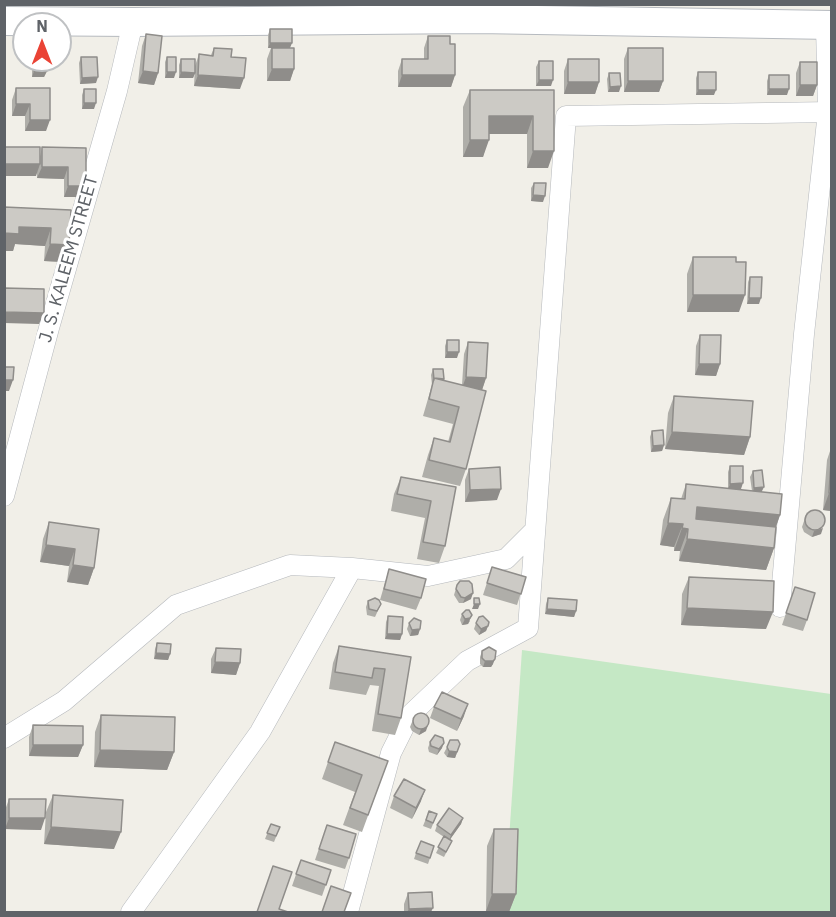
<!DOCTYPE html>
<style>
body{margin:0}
#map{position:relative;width:836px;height:917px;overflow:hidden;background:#f1efe8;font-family:"IBM Plex Sans",sans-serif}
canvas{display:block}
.frame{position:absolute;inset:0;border:6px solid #5f6368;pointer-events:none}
.north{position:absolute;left:12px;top:12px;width:60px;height:60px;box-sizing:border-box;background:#fff;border:2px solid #bfc1c3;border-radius:50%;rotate:0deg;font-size:16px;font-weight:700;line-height:24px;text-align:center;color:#5f6368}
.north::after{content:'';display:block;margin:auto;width:21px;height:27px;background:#ea4335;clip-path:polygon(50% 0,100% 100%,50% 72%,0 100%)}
</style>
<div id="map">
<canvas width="836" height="917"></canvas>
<div class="frame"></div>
<div class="north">N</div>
</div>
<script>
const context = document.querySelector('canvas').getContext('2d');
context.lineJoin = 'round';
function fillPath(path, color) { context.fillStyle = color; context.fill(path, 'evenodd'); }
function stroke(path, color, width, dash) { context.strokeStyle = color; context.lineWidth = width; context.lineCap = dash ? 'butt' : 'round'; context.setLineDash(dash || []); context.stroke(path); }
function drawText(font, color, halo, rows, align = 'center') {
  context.font = font + ' "IBM Plex Sans",sans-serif'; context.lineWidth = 6; context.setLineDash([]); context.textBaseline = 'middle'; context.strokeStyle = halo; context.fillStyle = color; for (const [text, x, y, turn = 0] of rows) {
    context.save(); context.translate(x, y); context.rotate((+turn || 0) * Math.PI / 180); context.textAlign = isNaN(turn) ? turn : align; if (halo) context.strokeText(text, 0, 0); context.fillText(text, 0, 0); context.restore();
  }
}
fillPath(new Path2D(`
 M522 650 831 694V912H504Z`), '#c5e8c5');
const street = new Path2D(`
 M4 496 49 328 117 91 133 22
 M780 607 804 334 828 112 826 25
 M4 738 64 701 176 605 290 565 352 568
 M131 912 260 732 352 568 428 576 506 559 535 530
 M348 912 391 753 410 715 467 661 528 628 566 116 832 112`);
const secondary = new Path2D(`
 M4 21 133 22 478 19 832 25`);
stroke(street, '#b5b8bc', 21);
stroke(secondary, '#b6babf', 30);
stroke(street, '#fff', 20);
stroke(secondary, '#fff', 28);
fillPath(new Path2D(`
 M270 29 290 48 294 69 290 81H267V59L271 48H268V35Z
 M146 34 158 73 154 85 138 83 142 46Z
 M428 36 450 44 455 75 451 87H398V71L402 59H424V48Z
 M214 48 231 57 240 89 194 86 195 66 199 54 211 55Z
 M628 48 663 81 659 92H624V59Z
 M81 57 96 83 80 84 79 63Z
 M167 57 174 78H165V62Z
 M181 59 195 73 193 78H179V65Z
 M568 59 599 82 595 94H564V71Z
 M32 60H46L47 71 44 77H32Z
 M539 61 551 86H536V67Z
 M800 62 817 85 813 96H796V73Z
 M698 72 714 95H696V78Z
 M609 73 619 92H608L607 79Z
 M769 75 787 95H767V81Z
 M16 88H50L46 131H25V116H12V100Z
 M84 89 94 109H82V95Z
 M470 90H554L548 168H527V134H489L483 157H463V107Z
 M42 147 86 148 82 197H64V179L37 178V172L36 176Z
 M534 183 543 202 531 201V188Z
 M4 207 71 210 69 245 63 262 44 261 45 246 15 244 13 251Z
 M693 257 736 262 739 312H687V274Z
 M750 277 759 304H747L748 282Z
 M700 335 720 364 716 376 695 375 696 346Z
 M447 340 457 358H445V346Z
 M468 342 486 378 482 390 478 389 466 469 460 486 422 477 428 455 434 438 448 442 453 424 423 416 432 385 431 375 433 369 444 379V381L462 385 464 354Z
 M674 396 750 437 744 455 665 449 668 413Z
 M652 431 664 445 662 451 651 452 650 437Z
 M831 448V511L823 510 827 460Z
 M730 466 741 489H733L752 491 750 477 753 471 762 492 780 515 776 527 774 548 766 570 679 561 680 551H674V547L660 545 663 520 671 498 681 499 686 484 728 489V472Z
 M469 469 497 500 465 502V480Z
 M401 477 456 487 445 546 439 563 417 559 425 518 391 511 394 494Z
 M807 512 821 534 812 537 804 532 802 527Z
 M49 522 94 568 88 585 67 582 69 566 40 562 43 539Z
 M492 567 526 577 517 605 483 595Z
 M389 569 421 598 416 610 380 600Z
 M689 577 766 629 681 625 682 594Z
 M457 585 471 599 463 603H459L454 595Z
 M795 587 807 620 803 631 782 625Z
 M548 598 576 611 574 617 545 614 546 604Z
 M368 601 381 604 375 617 367 615 366 607Z
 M462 614 470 621 468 624 462 625 460 620Z
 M388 616 402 634 400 640 385 639 386 622Z
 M409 623 420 629 418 635 410 636 407 629Z
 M476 623 488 626 486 631 479 635 474 629Z
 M157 643 170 654 168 660 154 659 155 649Z
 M339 646 411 657 401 718 395 735 372 731 379 686 370 685 366 695 329 689 333 663Z
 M216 648 240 663 236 675 211 673V659Z
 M482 651 493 664 491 667H483L480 664V657Z
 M434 707 464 716 457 731 430 718Z
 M101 715 174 752 167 770 94 767 95 732Z
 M414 717 426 731 419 735 412 731 410 727Z
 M33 725 83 745 78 757 29 756V737Z
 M335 742 388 761 362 832 343 825 355 792 322 779Z
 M430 742 442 748 437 755 429 752 428 748Z
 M447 747 458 750 455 758 447 757 444 753Z
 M53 795 114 849 44 844 46 812Z
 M394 796 421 801 412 819 390 808Z
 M9 799 41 830 5 829V810Z
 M429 811 437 814 431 829 423 826Z
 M463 818 461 824 450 839 452 841 444 857 436 853 444 837 435 831 437 825Z
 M271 824 280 827 274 842 265 839Z
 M327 825 349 858 345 869 315 860Z
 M494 829 516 894 509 912 486 911 487 846Z
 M434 846 428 864 414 859 416 853Z
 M301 860 331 870 322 896 292 886Z
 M408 893 431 912H404V904Z`), '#afaea9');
fillPath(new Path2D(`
 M270 43H292L290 48H268Z
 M272 69H294L290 81H267Z
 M34 71H47L44 77H32Z
 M143 71 158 73 154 85 138 83Z
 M167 72H176L174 78H165Z
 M181 72 195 73 193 78H179Z
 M198 75 244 78 240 89 194 86Z
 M402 75H455L451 87H398Z
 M98 77 96 83 80 84 82 78Z
 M539 80H553L551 86H536Z
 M628 81H663L659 92H624Z
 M568 82H599L595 94H564Z
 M800 85H817L813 96H796Z
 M621 86 619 92H608L610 87Z
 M769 89H789L787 95H767Z
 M698 90H716L714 95H696Z
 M84 103H96L94 109H82Z
 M16 104H30L25 116H12Z
 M489 116H533L527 134H483Z
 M30 120H50L46 131H25Z
 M470 140H489L483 157H463Z
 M533 151H554L548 168H527Z
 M4 164H40L36 176H4Z
 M42 167H68L64 179 37 178Z
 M68 186H86L82 197H64Z
 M533 195 545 196 543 202 531 201Z
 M19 227 51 228 45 246 15 244 13 251H4V233Z
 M50 244 69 245 63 262 44 261Z
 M693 295H745L739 312H687Z
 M749 298H761L759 304H747Z
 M4 312 44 313 39 324 4 323Z
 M447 352H459L457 358H445Z
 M699 364H720L716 376 695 375Z
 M466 377 486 378 482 390 462 388Z
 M4 380H13L9 391H4Z
 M672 432 750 437 744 455 665 449Z
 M664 445 662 451 651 452 653 446Z
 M743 483 741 489H728L730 484Z
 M764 487 761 493 752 494 754 488Z
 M501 489 497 500 465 502 470 490Z
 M829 493H831V511L823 510Z
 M697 507 780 515 772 538 689 529Z
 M668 523 683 524 674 547 660 545Z
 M682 528 688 529 680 551H674Z
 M823 528 821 534 812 537 814 531Z
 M687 539 774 548 766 570 679 561Z
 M46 545 75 549 69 566 40 562Z
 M73 565 94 568 88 585 67 582Z
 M473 593 471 599 463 603 465 598Z
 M474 604H480L478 609H472Z
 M687 608 773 612 766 629 681 625Z
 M547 609 576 611 574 617 545 614Z
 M472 615 468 624 462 625 465 619Z
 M488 626 486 631 479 635 481 629Z
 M420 629 418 635 410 636 412 630Z
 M387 634H402L400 640 385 639Z
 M156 653 170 654 168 660 154 659Z
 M495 659 493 664 491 667H483L485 661Z
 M215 662 240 663 236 675 211 673Z
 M468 704 464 716 457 731 461 719Z
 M428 725 426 731 419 735 421 729Z
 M444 743 442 748 437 755 439 749Z
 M460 744 455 758 447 757 449 751Z
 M33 745H83L78 757 29 756Z
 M100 750 174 752 167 770 94 767Z
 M425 790 421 801 412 819 416 808Z
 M9 818H45L41 830 5 829Z
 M463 818 461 824 449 841 451 835Z
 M51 827 121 832 114 849 44 844Z
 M492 894H516L509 912 486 911Z
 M433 908 431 912H407L409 909Z`), '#8f8d8a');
const building = new Path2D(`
 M270 29H292V43H270Z
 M146 34 162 36 158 73 143 71Z
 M428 36H450V44H455V75H402V59H428Z
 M214 48 232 49 231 57 246 58 244 78 198 75 199 54 213 56Z
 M272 48H294V69H272Z
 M628 48H663V81H628Z
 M81 57H97L98 77 82 78Z
 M167 57H176V72H167Z
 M181 59H195V73L181 72Z
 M568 59H599V82H568Z
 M34 60H46L47 71H34Z
 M539 61H553V80H539Z
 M800 62H817V85H800Z
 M698 72H716V90H698Z
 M609 73H620L621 86 610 87Z
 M769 75H789V89H769Z
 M16 88H50V120H30V104H16Z
 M84 89H96V103H84Z
 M470 90H554V151H533V116H489V140H470Z
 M5 147H40V164H4Z
 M42 147 86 148V186H68V167H42Z
 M534 183H546L545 196 533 195Z
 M4 207 71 210 69 245 50 244 51 228 19 227V234L4 233Z
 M693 257H736V262H746L745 295H693Z
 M750 277H762L761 298H749Z
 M4 288 44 289V313L4 312Z
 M700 335H721L720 364H699Z
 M447 340H459V352H447Z
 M468 342 488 343 486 378 466 377Z
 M4 367H14L13 380H4Z
 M433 369H443L444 379 434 378V380Z
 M434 378 486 391 466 469 429 460 434 438 450 442 459 407 429 399Z
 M674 396 753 401 750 437 672 432Z
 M663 430 664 445 653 446 652 431Z
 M831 461V493H829Z
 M730 466H743V483L730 484Z
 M500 467 501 489 470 490 469 469Z
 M762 470 764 487 754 488 753 471Z
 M401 477 456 487 445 546 423 542 431 501 397 494Z
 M686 484 782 494 780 515 697 507 696 519 776 527 774 548 687 539 688 529 682 528 683 524 668 523 671 498 685 499Z
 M805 520a10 10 0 1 1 20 0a10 10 0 1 1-20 0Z
 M49 522 99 529 94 568 73 565 75 549 46 545Z
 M492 567 526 577 521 594 487 583Z
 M389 569 426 579 421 598 384 589Z
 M689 577 774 581 773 612 687 608Z
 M460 581H469L472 584 473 593 465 598 461 597 456 589 457 585Z
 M795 587 815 593 807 620 786 613Z
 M375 598 379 600 381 604 377 611 369 609 368 601Z
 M474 598H479L480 604H474Z
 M548 598 577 600 576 611 547 609Z
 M466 610H469L472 615 470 618 465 619 462 614Z
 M388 616 403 617 402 634H387Z
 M483 616 489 622 488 626 481 629 476 623 479 617Z
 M414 618 421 621 420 629 412 630 409 623Z
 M157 643 171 644 170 654 156 653Z
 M339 646 411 657 401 718 378 714 385 669 374 668 372 678 335 672Z
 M489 647 496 651 495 659 493 661H485L482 658V651Z
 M216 648 241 649 240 663 215 662Z
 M442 692 468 704 461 719 434 707Z
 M413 721a8 8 0 1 1 16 0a8 8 0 1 1-16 0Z
 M101 715 175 717 174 752 100 750Z
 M33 725 83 726V745H33Z
 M435 735 443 738 444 743 439 749 431 746 430 742Z
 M450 740H458L460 744 457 752 449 751 447 747Z
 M335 742 388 761 368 815 350 808 362 775 328 762Z
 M404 779 425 790 416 808 394 796Z
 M53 795 123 800 121 832 51 827Z
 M9 799H46L45 818H9Z
 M449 808 463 818 451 835 437 825Z
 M429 811 437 814 433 823 426 820Z
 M271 824 280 827 276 836 267 833Z
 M327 825 356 834 349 858 319 849Z
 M494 829H518L516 894H492Z
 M444 836 452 841 446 852 438 847Z
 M421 841 434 846 430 858 416 853Z
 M301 860 331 870 326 885 296 874Z
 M273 866 292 872 279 909 288 912H257Z
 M331 886 351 893 344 912H322Z
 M432 892 433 908 409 909 408 893Z`);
fillPath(building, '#cccac5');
stroke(building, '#8f8d8a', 1.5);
drawText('18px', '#5f6368', '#fff', [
 ["J. S. KALEEM STREET",69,259,-74]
]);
</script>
